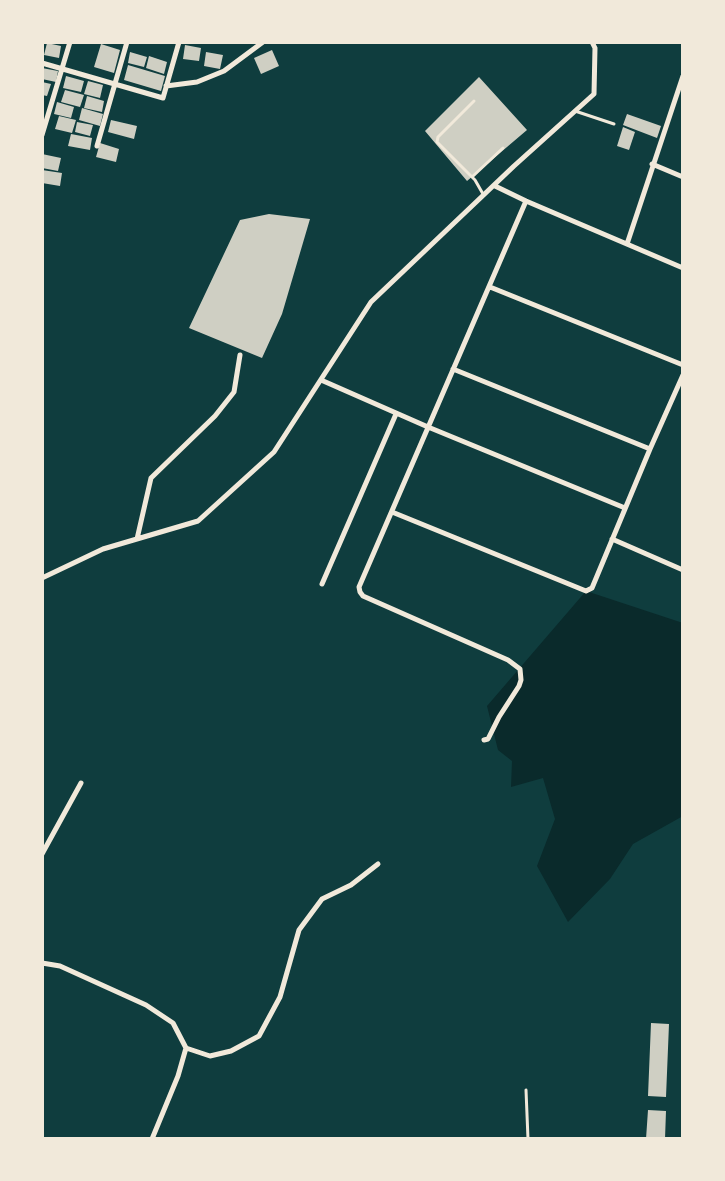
<!DOCTYPE html>
<style>
body{margin:0}
#map{position:relative;width:725px;height:1181px;overflow:hidden;background:#0f3d3e;font-family:Georgia,serif}
canvas{display:block}
.frame{position:absolute;inset:0;border:44px solid #f1e9da;pointer-events:none}
</style>
<div id="map">
<canvas width="725" height="1181"></canvas>
<div class="frame"></div>
</div>
<script>
const context = document.querySelector('canvas').getContext('2d');
context.lineJoin = 'round';
function fillPath(path, color) { context.fillStyle = color; context.fill(path, 'evenodd'); }
function stroke(path, color, width, dash) { context.strokeStyle = color; context.lineWidth = width; context.lineCap = dash ? 'butt' : 'round'; context.setLineDash(dash || []); context.stroke(path); }
fillPath(new Path2D(`
 M586 591 683 623V816L633 844 610 879 568 922 537 866 555 819 543 778 511 787 512 761 498 750 487 706Z`), '#0a2a2b');
fillPath(new Path2D(`
 M47 43 61 46 59 58 44 55Z
 M101 44 120 50 114 73 94 67Z
 M185 45 201 48 199 61 183 59Z
 M272 50 279 66 261 74 254 58Z
 M130 52 147 57 144 67 128 63Z
 M206 52 223 55 220 69 204 66Z
 M149 56 167 62 164 74 146 68Z
 M128 65 165 76 161 91 124 80Z
 M42 68 58 71 56 82 42 79Z
 M66 76 84 81 81 92 63 88Z
 M479 77 527 130 467 181 425 131Z
 M88 81 103 85 100 98 84 94Z
 M42 82 51 84 47 96 42 95Z
 M65 90 84 95 80 107 61 102Z
 M87 96 104 101 102 112 84 108Z
 M57 102 74 107 71 118 54 114Z
 M82 108 103 114 100 126 79 120Z
 M627 114 661 126 657 138 623 125Z
 M59 116 76 120 72 133 55 129Z
 M111 120 137 126 134 139 108 132Z
 M77 122 93 125 90 136 75 132Z
 M623 127 635 132 629 150 617 146Z
 M71 134 92 138 90 150 68 146Z
 M100 143 119 149 116 162 96 157Z
 M42 154 61 158 58 171 42 168Z
 M42 170 62 173 60 186 42 183Z
 M269 214 310 219 282 314 262 358 189 328 240 220Z
 M651 1023 669 1024 666 1097 648 1096Z
 M648 1110 666 1111 665 1139H646Z`), '#cfcfc3');
stroke(new Path2D(`
 M474 101 438 137 437 142 475 180 483 194
 M575 111 614 124
 M472 177 503 148
 M526 1090 528 1139`), '#f1e9da', 3);
stroke(new Path2D(`
 M42 63 163 98 179 42
 M166 86 197 82 224 71 263 42
 M42 135 70 42
 M97 146 127 42
 M652 164 683 177
 M495 186 526 201 683 268
 M627 244 683 76
 M490 287 683 365
 M453 369 650 449
 M321 380 428 427 625 508
 M392 512 586 591 592 588 650 449 683 375
 M137 539 151 478 215 416 234 392 240 355
 M612 539 683 570
 M42 578 103 549 198 521 274 452 371 302 514 166 594 94 595 48 592 42
 M322 584 396 414
 M484 740 488 739 499 717 519 686 521 680 520 669 508 660 363 596 360 592 359 587 526 201
 M42 854 81 783
 M42 963 60 966 146 1005 173 1023 186 1048 178 1076 152 1139
 M186 1048 210 1056 231 1051 259 1036 280 997 299 930 322 899 351 885 378 864`), '#f1e9da', 5);
</script>
